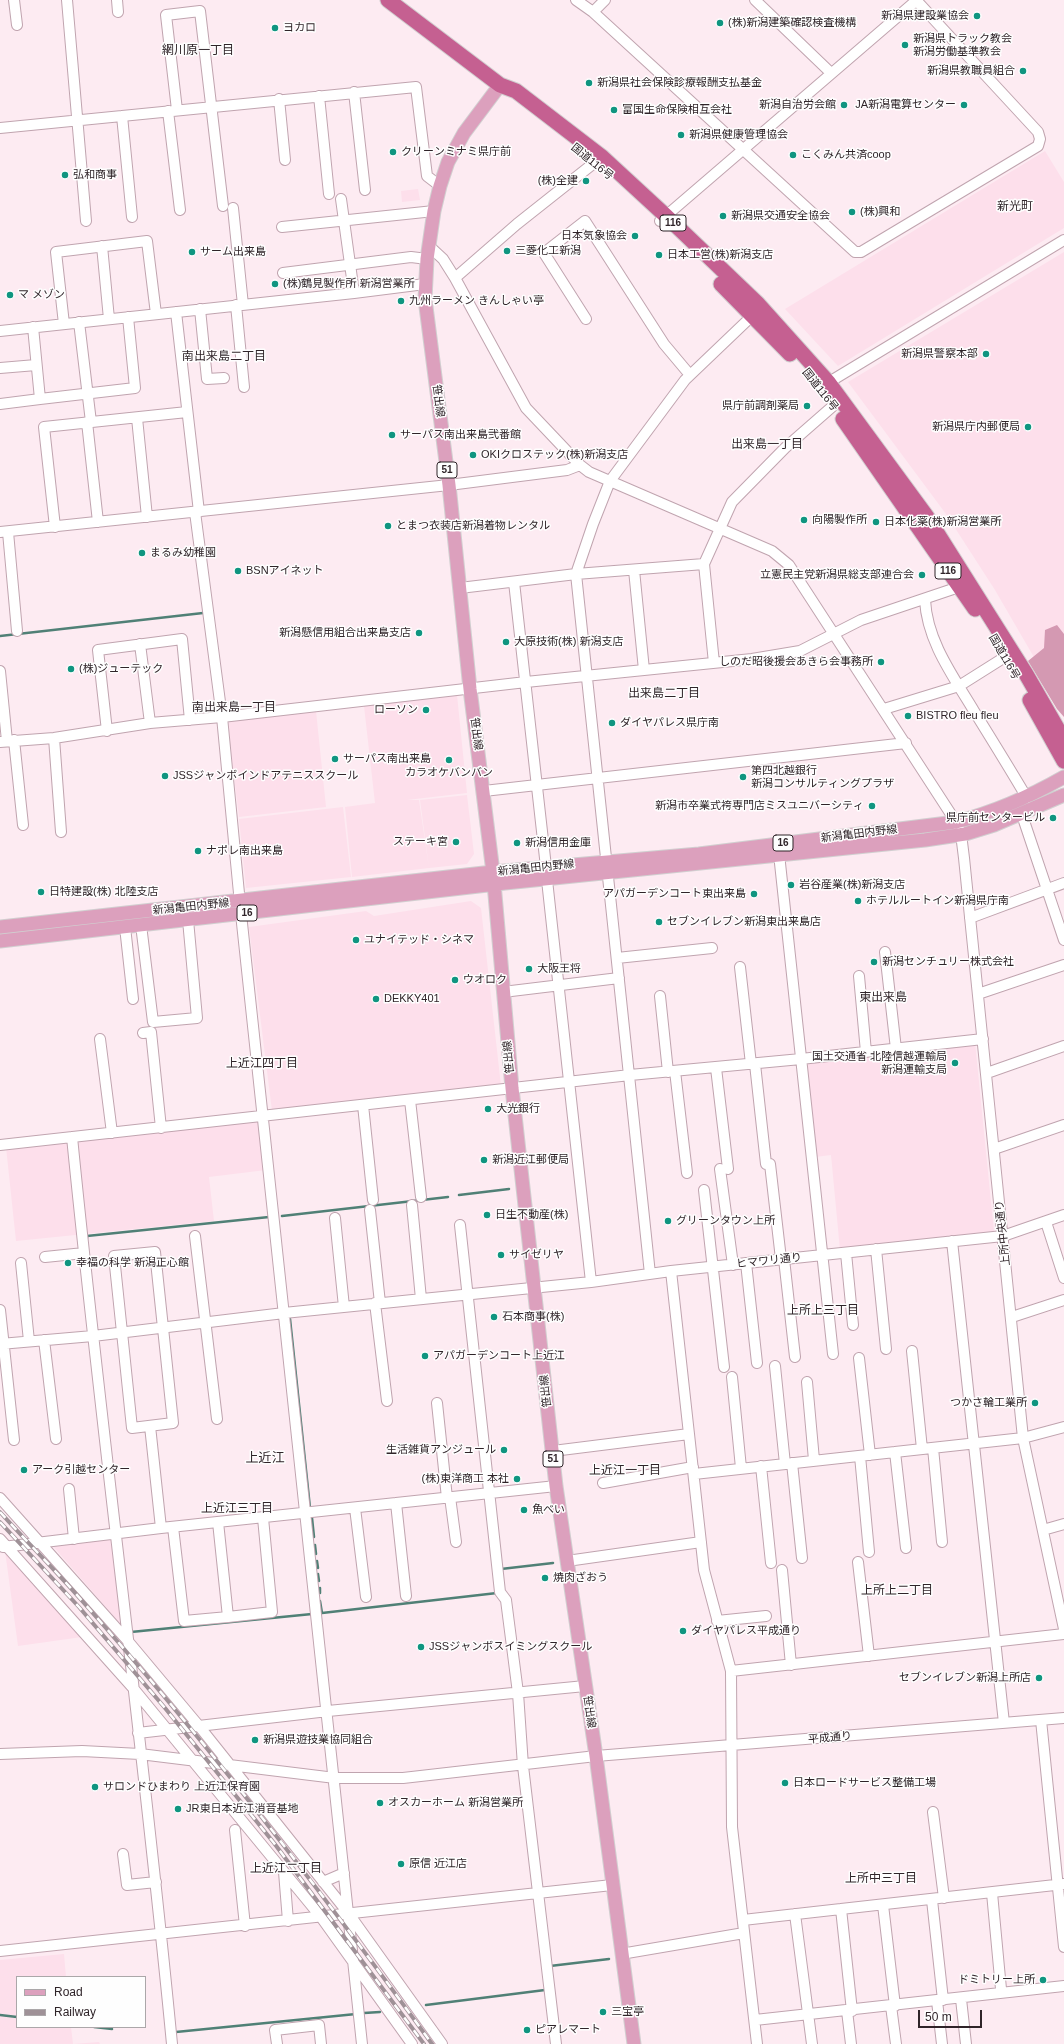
<!DOCTYPE html>
<meta charset="utf-8">
<style>
body{margin:0}
#map{position:relative;width:1064px;height:2044px;overflow:hidden;background:#fdebf2;font-family:Arial,sans-serif}
canvas{display:block}
.legend{position:absolute;left:16px;top:1976px;width:130px;height:52px;box-sizing:border-box;background:#fefefe;border:1px solid #aba7a9;margin:0;padding:5px 7px;list-style:none;font-size:12px;color:#2f2429}
.legend li{display:flex;align-items:center;gap:8px;height:20px}
.legend b{width:20px;border:1px solid #aba7a9}
.scale{position:absolute;left:918px;top:2010px;width:64px;height:18px;box-sizing:border-box;border:2px solid #2f2429;border-top:0;padding-left:5px;font-size:12px;line-height:14px;white-space:nowrap;color:#2f2429;-webkit-text-stroke:3px #fefefe;paint-order:stroke}
</style>
<div id="map">
<canvas width="1064" height="2044"></canvas>
<ul class="legend">
<li><b style="height:5px;background:#dca0bd"></b>Road</li>
<li><b style="height:5px;background:#9f9197"></b>Railway</li>
</ul>
<div class="scale">50 m</div>
</div>
<script>
const context = document.querySelector('canvas').getContext('2d');
context.lineJoin = 'round';
function fillPath(path, color) { context.fillStyle = color; context.fill(path, 'evenodd'); }
function stroke(path, color, width, dash) { context.strokeStyle = color; context.lineWidth = width; context.lineCap = dash ? 'butt' : 'round'; context.setLineDash(dash || []); context.stroke(path); }
function drawText(font, color, halo, rows, align = 'center') {
  context.font = font + ' Arial,"Noto Sans JP",sans-serif'; context.lineWidth = 3; context.setLineDash([]); context.textBaseline = 'middle'; context.strokeStyle = halo; context.fillStyle = color; for (const [text, x, y, turn = 0] of rows) {
    context.save(); context.translate(x, y); context.rotate((+turn || 0) * Math.PI / 180); context.textAlign = isNaN(turn) ? turn : align; if (halo) context.strokeText(text, 0, 0); context.fillText(text, 0, 0); context.restore();
  }
}
fillPath(new Path2D(`
 M1045 151 1064 182V228L838 366 785 309Z
 M418 189 420 200 402 202 401 191Z
 M1064 252V709L995 590 946 514 848 382Z
 M457 695 467 793 407 800H419L429 868 352 877 345 807 375 803 364 706Z
 M316 711 326 807 239 817 227 721Z
 M467 795 474 854 467 864 429 868 420 800Z
 M343 807 351 877 246 888 239 819Z
 M471 901 481 908 501 1086 272 1111 249 927 366 911 374 916Z
 M975 1042 994 1232 840 1250 831 1155 815 1157 805 1062Z
 M261 1121 266 1170 209 1177 214 1221 16 1241 6 1147Z
 M113 1539 124 1628 52 1545Z
 M5 1551 82 1637 18 1646Z
 M64 1954 66 1977H17V2027H71L73 2044 99 2042 100 2044H0V1960Z`), '#fddfeb');
fillPath(new Path2D(`
 M1057 625 1064 634V717L1057 709 1028 661 1044 648 1045 630Z`), '#d499b2');
stroke(new Path2D(`
 M0 636 203 613
 M459 1195 509 1189
 M282 1216 448 1197
 M87 1238V1236L269 1217
 M290 1319 310 1508
 M312 1518 314 1537
 M315 1545 316 1554
 M317 1561 318 1568
 M502 1571 501 1569 553 1563
 M318 1574 319 1581
 M320 1588V1593
 M320 1601 322 1613 497 1593
 M131 1632 312 1614
 M550 1966 609 1959
 M426 2005 545 1990
 M364 2013 380 2012
 M0 2015 17 2017
 M94 2027 112 2029
 M176 2032 356 2014`), '#508076', 2.5);
const minor = new Path2D(`
 M14 0 17 25
 M67 0 86 221
 M117 0 118 12
 M576 0 593 12 855 252H861L1038 146 1040 139 1038 132 916 0
 M755 0 831 73
 M593 12 605 0
 M354 92 365 190
 M319 96 329 194
 M279 99 285 160
 M177 110 166 15 200 11 223 206
 M168 111 180 210
 M122 116 132 217
 M0 128 416 87 427 176 440 186
 M341 199 354 293
 M233 208 243 305
 M660 221 917 0
 M282 227 434 211
 M102 246 109 319
 M429 246 443 259 455 278 526 408 580 465 589 472 772 551 789 565 956 822 961 834 964 858 1023 1438 1064 1629
 M283 273 411 257 427 259
 M455 278 517 224 594 163
 M236 305 244 387
 M200 309 207 379 224 378
 M176 312 199 512
 M586 319 544 253 585 221 664 344 690 375
 M79 322 91 422
 M64 324 56 252 147 241 156 314
 M0 331 354 293 425 284
 M0 368 36 365
 M821 387 1064 240
 M40 399 135 388 128 317
 M0 404 40 399 33 327
 M137 418 147 517
 M87 422 98 522
 M195 512 222 717 241 914 362 2044
 M55 527 44 427 187 412
 M0 532 449 485 567 470 580 465
 M8 532 17 631
 M704 564 714 663
 M634 570 644 670
 M514 582 546 867
 M460 588 576 574 704 564 732 502 785 448 833 406
 M925 600C927 641 953 676 974 711 992 740 1010 769 1027 798
 M140 644 150 723
 M0 671 7 741
 M884 709 959 686 1005 657
 M107 731 98 650 182 639 190 720
 M54 738 61 832
 M14 740 23 825
 M0 742 54 738 150 723 222 717 526 682 752 659 800 651 861 620 959 587
 M484 791 906 743
 M1022 815 1064 940
 M779 854 833 1354
 M547 880 591 1282
 M970 918 1064 883
 M141 925 153 1022 197 1018 188 920
 M125 927 133 999
 M885 952 896 1049
 M617 958 712 948
 M740 967 751 1064
 M859 976 866 1052
 M503 992 619 978
 M978 994 1064 965
 M660 996 668 1072
 M143 1033 151 1032 161 1128
 M100 1039 112 1133
 M755 1064 766 1164
 M716 1068 728 1169
 M675 1071 687 1173
 M987 1073 1064 1046
 M410 1100 421 1197
 M363 1105 373 1200
 M72 1137C102 1440 143 1741 172 2044
 M0 1145 630 1075 801 1059 983 1039
 M994 1149 1064 1125
 M770 1164 781 1259
 M720 1169 733 1265
 M704 1190 724 1367
 M412 1205 421 1299
 M370 1210 380 1303
 M335 1218 344 1307
 M1046 1222 1064 1278
 M460 1225 500 1592 506 1600 518 1693 523 1766 556 2044
 M195 1236 217 1419
 M952 1241 1004 1723
 M876 1249 886 1349
 M155 1252 173 1423 132 1428 114 1256Z
 M846 1253 853 1325
 M45 1257 84 1253
 M784 1259 795 1357
 M21 1263 29 1341
 M746 1263 757 1363
 M671 1271 704 1570 731 1671 732 1827 757 2044
 M650 1274 576 574 593 524 610 481 685 380 752 316
 M375 1303 387 1401
 M0 1310 14 1440
 M1012 1317 1064 1300
 M44 1340 56 1439
 M0 1344 93 1336 284 1313 591 1282 671 1271 1003 1236 1064 1215
 M912 1351 922 1449
 M859 1358 870 1455
 M775 1366 785 1464
 M732 1377 741 1468
 M807 1382 814 1460
 M437 1403 447 1498
 M933 1448 942 1542
 M553 1451 689 1434
 M895 1452 906 1548
 M860 1456 869 1552
 M792 1463 802 1558
 M761 1466 771 1563
 M694 1474 1023 1438 1064 1427
 M603 1483 693 1467
 M69 1489 74 1539
 M450 1497 456 1542
 M0 1498 127 1640 199 1726 349 1914 442 2044
 M396 1503 406 1596
 M355 1508 366 1597
 M218 1522 228 1617 272 1612 263 1518
 M173 1527 184 1621 228 1617
 M161 1528 556 1486
 M1043 1530 1064 1524
 M0 1539 133 1688 321 1917 412 2044
 M3 1547 161 1528 150 1426
 M567 1561 701 1542
 M858 1562 869 1656
 M782 1570 791 1665
 M717 1621 766 1616
 M731 1671 1064 1634
 M1041 1720 1064 1947
 M138 1733 328 1711 585 1686
 M0 1754 82 1751 140 1754 335 1778H403L596 1756 1064 1718
 M933 1812 944 1898
 M235 1830 245 1926
 M123 1854 127 1885 156 1882
 M284 1872 288 1921
 M323 1882 344 1873
 M992 1893 1001 1989
 M932 1900 943 2000
 M883 1905 895 2006
 M841 1909 852 2011
 M795 1914 812 2044
 M743 1920 1064 1884
 M0 1951 612 1885
 M621 1954 744 1933
 M961 1999 966 2044
 M937 2001 942 2044
 M891 2006 896 2044
 M847 2011 851 2044
 M755 2020 1064 1986
 M277 2044 275 2030 319 2025 321 2044`);
const major = new Path2D(`
 M500 85 464 133 448 162 440 186 434 211 427 259 425 299 449 485 470 689 493 872 512 1088 556 1486 596 1756 634 2044
 M0 927 493 872 699 854 956 822C995 812 1029 797 1064 777
 M0 941 505 883 925 840 965 834 994 825 1064 795`);
const highway = new Path2D(`
 M388 0 500 85 516 91 602 157 666 216 758 304 828 382 927 517 1026 674 1064 740
 M721 284 790 354
 M843 419 975 609
 M1030 700 1064 761`);
stroke(minor, '#c0a4af', 12);
stroke(major, '#d1cfd0', 15);
stroke(highway, '#d1cfd0', 17);
stroke(minor, '#fff', 10);
stroke(major, '#dca0bd', 13);
stroke(highway, '#c56091', 15);
const rail = new Path2D(`
 M0 1512C28 1543 57 1572 84 1603 208 1743 322 1892 432 2044
 M0 1522 79 1607 165 1708 274 1843 424 2044`);
stroke(rail, '#9f9197', 4);
stroke(rail, '#fefefe', 2.5, [8]);
for (const [x, y, r, color] of [
 [977,16,4,"#0f9580"],
 [720,23,4,"#0f9580"],
 [275,28,4,"#0f9580"],
 [905,45,4,"#0f9580"],
 [1023,71,4,"#0f9580"],
 [589,83,4,"#0f9580"],
 [844,105,4,"#0f9580"],
 [964,105,4,"#0f9580"],
 [614,110,4,"#0f9580"],
 [681,135,4,"#0f9580"],
 [393,152,4,"#0f9580"],
 [793,155,4,"#0f9580"],
 [65,175,4,"#0f9580"],
 [586,181,4,"#0f9580"],
 [852,212,4,"#0f9580"],
 [723,216,4,"#0f9580"],
 [635,236,4,"#0f9580"],
 [507,251,4,"#0f9580"],
 [192,252,4,"#0f9580"],
 [659,255,4,"#0f9580"],
 [275,284,4,"#0f9580"],
 [10,295,4,"#0f9580"],
 [401,301,4,"#0f9580"],
 [986,354,4,"#0f9580"],
 [807,406,4,"#0f9580"],
 [1028,427,4,"#0f9580"],
 [392,435,4,"#0f9580"],
 [473,455,4,"#0f9580"],
 [804,520,4,"#0f9580"],
 [876,522,4,"#0f9580"],
 [388,526,4,"#0f9580"],
 [142,553,4,"#0f9580"],
 [238,571,4,"#0f9580"],
 [922,575,4,"#0f9580"],
 [419,633,4,"#0f9580"],
 [506,642,4,"#0f9580"],
 [881,662,4,"#0f9580"],
 [71,669,4,"#0f9580"],
 [426,710,4,"#0f9580"],
 [908,716,4,"#0f9580"],
 [612,723,4,"#0f9580"],
 [335,759,4,"#0f9580"],
 [449,760,4,"#0f9580"],
 [165,776,4,"#0f9580"],
 [743,777,4,"#0f9580"],
 [872,806,4,"#0f9580"],
 [1053,818,4,"#0f9580"],
 [456,842,4,"#0f9580"],
 [517,843,4,"#0f9580"],
 [198,851,4,"#0f9580"],
 [791,885,4,"#0f9580"],
 [41,892,4,"#0f9580"],
 [754,894,4,"#0f9580"],
 [858,901,4,"#0f9580"],
 [659,922,4,"#0f9580"],
 [356,940,4,"#0f9580"],
 [874,962,4,"#0f9580"],
 [529,969,4,"#0f9580"],
 [455,980,4,"#0f9580"],
 [376,999,4,"#0f9580"],
 [955,1063,4,"#0f9580"],
 [488,1109,4,"#0f9580"],
 [484,1160,4,"#0f9580"],
 [487,1215,4,"#0f9580"],
 [668,1221,4,"#0f9580"],
 [501,1255,4,"#0f9580"],
 [68,1263,4,"#0f9580"],
 [494,1317,4,"#0f9580"],
 [425,1356,4,"#0f9580"],
 [1035,1403,4,"#0f9580"],
 [504,1450,4,"#0f9580"],
 [24,1470,4,"#0f9580"],
 [517,1479,4,"#0f9580"],
 [524,1510,4,"#0f9580"],
 [545,1578,4,"#0f9580"],
 [683,1631,4,"#0f9580"],
 [421,1647,4,"#0f9580"],
 [1039,1678,4,"#0f9580"],
 [255,1740,4,"#0f9580"],
 [785,1783,4,"#0f9580"],
 [95,1787,4,"#0f9580"],
 [380,1803,4,"#0f9580"],
 [178,1809,4,"#0f9580"],
 [401,1864,4,"#0f9580"],
 [1043,1980,4,"#0f9580"],
 [603,2012,4,"#0f9580"],
 [527,2030,4,"#0f9580"]
]) { const dot = new Path2D(); dot.arc(x, y, r, 0, 2 * Math.PI); context.fillStyle = color; context.fill(dot); stroke(dot, '#fefefe', 1.5); }
for (const [x, y, w] of [
 [673,223,26],
 [447,470,20],
 [948,571,26],
 [783,843,20],
 [247,913,20],
 [553,1459,20]
]) { const box = new Path2D(); box.roundRect(x - w / 2, y - 8, w, 16, 3); context.fillStyle = '#fefefe'; context.fill(box); stroke(box, '#2f2429', 1); }
drawText('bold 10px', '#2f2429', null, [
 ["116",673,223],
 ["51",447,470],
 ["116",948,571],
 ["16",783,843],
 ["16",247,913],
 ["51",553,1459]
]);
drawText('11px', '#2f2429', '#fefefe', [
 ["新潟県建設業協会",969,16,"right"],
 ["(株)新潟建築確認検査機構",728,23],
 ["ヨカロ",283,28],
 ["新潟県トラック教会",913,39],
 ["新潟労働基準教会",913,52],
 ["新潟県教職員組合",1015,71,"right"],
 ["新潟県社会保険診療報酬支払基金",597,83],
 ["新潟自治労会館",836,105,"right"],
 ["JA新潟電算センター",956,105,"right"],
 ["富国生命保険相互会社",622,110],
 ["新潟県健康管理協会",689,135],
 ["クリーンミナミ県庁前",401,152],
 ["こくみん共済coop",801,155],
 ["弘和商事",73,175],
 ["(株)全建",578,181,"right"],
 ["(株)興和",860,212],
 ["新潟県交通安全協会",731,216],
 ["日本気象協会",627,236,"right"],
 ["三菱化工新潟",515,251],
 ["サーム出来島",200,252],
 ["日本工営(株)新潟支店",667,255],
 ["(株)鶴見製作所 新潟営業所",283,284],
 ["マ メゾン",18,295],
 ["九州ラーメン きんしゃい亭",409,301],
 ["新潟県警察本部",978,354,"right"],
 ["県庁前調剤薬局",799,406,"right"],
 ["新潟県庁内郵便局",1020,427,"right"],
 ["サーパス南出来島弐番館",400,435],
 ["OKIクロステック(株)新潟支店",481,455],
 ["向陽製作所",812,520],
 ["日本化薬(株)新潟営業所",884,522],
 ["とまつ衣装店新潟着物レンタル",396,526],
 ["まるみ幼稚園",150,553],
 ["BSNアイネット",246,571],
 ["立憲民主党新潟県総支部連合会",914,575,"right"],
 ["新潟懸信用組合出来島支店",411,633,"right"],
 ["大原技術(株) 新潟支店",514,642],
 ["しのだ昭後援会あきら会事務所",873,662,"right"],
 ["(株)ジューテック",79,669],
 ["ローソン",418,710,"right"],
 ["BISTRO fleu fleu",916,716],
 ["ダイヤパレス県庁南",620,723],
 ["サーパス南出来島",343,759],
 ["第四北越銀行",751,771],
 ["新潟コンサルティングプラザ",751,784],
 ["カラオケバンバン",449,773,"center"],
 ["JSSジャンボインドアテニススクール",173,776],
 ["新潟市卒業式袴専門店ミスユニバーシティ",864,806,"right"],
 ["県庁前センタービル",1045,818,"right"],
 ["ステーキ宮",448,842,"right"],
 ["新潟信用金庫",525,843],
 ["ナポレ南出来島",206,851],
 ["岩谷産業(株)新潟支店",799,885],
 ["日特建設(株) 北陸支店",49,892],
 ["アパガーデンコート東出来島",746,894,"right"],
 ["ホテルルートイン新潟県庁南",866,901],
 ["セブンイレブン新潟東出来島店",667,922],
 ["ユナイテッド・シネマ",364,940],
 ["新潟センチュリー株式会社",882,962],
 ["大阪王将",537,969],
 ["ウオロク",463,980],
 ["DEKKY401",384,999],
 ["国土交通省 北陸信越運輸局",947,1057,"right"],
 ["新潟運輸支局",947,1070,"right"],
 ["大光銀行",496,1109],
 ["新潟近江郵便局",492,1160],
 ["日生不動産(株)",495,1215],
 ["グリーンタウン上所",676,1221],
 ["サイゼリヤ",509,1255],
 ["幸福の科学 新潟正心館",76,1263],
 ["石本商事(株)",502,1317],
 ["アパガーデンコート上近江",433,1356],
 ["つかさ輪工業所",1027,1403,"right"],
 ["生活雑貨アンジュール",496,1450,"right"],
 ["アーク引越センター",32,1470],
 ["(株)東洋商工 本社",509,1479,"right"],
 ["魚べい",532,1510],
 ["焼肉ざおう",553,1578],
 ["ダイヤパレス平成通り",691,1631],
 ["JSSジャンボスイミングスクール",429,1647],
 ["セブンイレブン新潟上所店",1031,1678,"right"],
 ["新潟県遊技業協同組合",263,1740],
 ["日本ロードサービス整備工場",793,1783],
 ["サロンドひまわり 上近江保育園",103,1787],
 ["オスカーホーム 新潟営業所",388,1803],
 ["JR東日本近江消音基地",186,1809],
 ["原信 近江店",409,1864],
 ["ドミトリー上所",1035,1980,"right"],
 ["三宝亭",611,2012],
 ["ピアレマート",535,2030]
], 'left');
drawText('11px', '#2f2429', '#fefefe', [
 ["国道116号",592,162,39],
 ["国道116号",820,390,52],
 ["笹出線",438,401,83],
 ["国道116号",1004,657,60],
 ["笹出線",476,734,83],
 ["新潟亀田内野線",859,834,-7],
 ["新潟亀田内野線",536,868,-6],
 ["新潟亀田内野線",191,907,-6],
 ["笹出線",509,1057,-95],
 ["上所中央通り",1003,1233,-96],
 ["ヒマワリ通り",769,1261,-6],
 ["笹出線",546,1391,-96],
 ["笹出線",589,1712,82],
 ["平成通り",830,1738,-5]
]);
drawText('12px', '#2f2429', '#fefefe', [
 ["網川原一丁目",198,51],
 ["新光町",1015,207],
 ["南出来島二丁目",224,357],
 ["出来島一丁目",767,445],
 ["出来島二丁目",664,694],
 ["南出来島一丁目",234,708],
 ["東出来島",883,998],
 ["上近江四丁目",262,1064],
 ["上所上三丁目",823,1311],
 ["上近江一丁目",625,1471],
 ["上近江三丁目",237,1509],
 ["上所上二丁目",897,1591],
 ["上近江二丁目",286,1869],
 ["上所中三丁目",881,1879]
]);
drawText('13px', '#2f2429', '#fefefe', [
 ["上近江",265,1458]
]);
</script>
